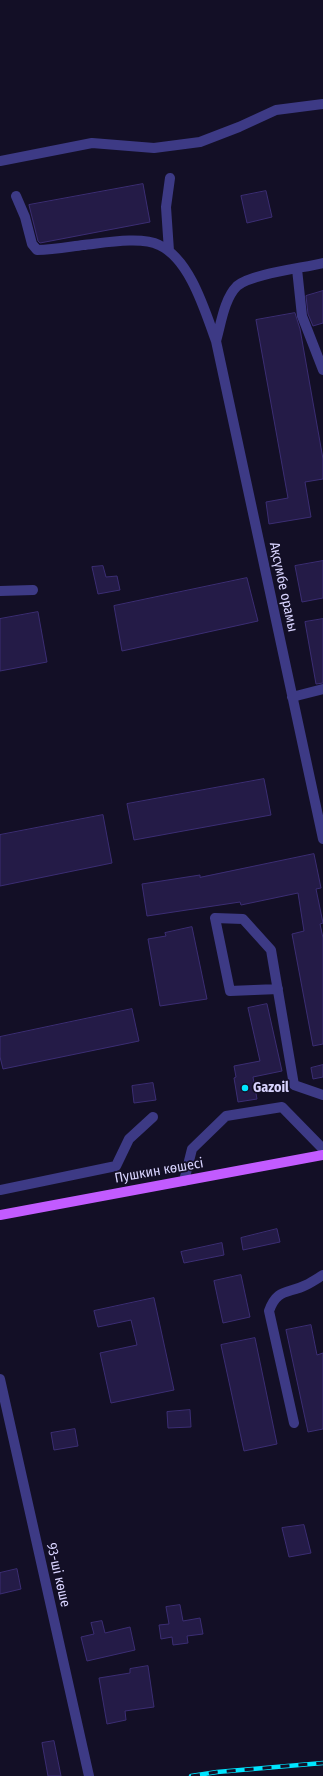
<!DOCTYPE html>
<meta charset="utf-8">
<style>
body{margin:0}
canvas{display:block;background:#130f26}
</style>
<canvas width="323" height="1776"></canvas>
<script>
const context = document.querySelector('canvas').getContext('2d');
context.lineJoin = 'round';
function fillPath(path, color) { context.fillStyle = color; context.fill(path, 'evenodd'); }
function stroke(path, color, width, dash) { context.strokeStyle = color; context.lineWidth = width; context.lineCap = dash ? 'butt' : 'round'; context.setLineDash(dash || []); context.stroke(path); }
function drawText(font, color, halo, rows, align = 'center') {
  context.font = font + ' "Fira Sans Condensed",sans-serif'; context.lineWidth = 3.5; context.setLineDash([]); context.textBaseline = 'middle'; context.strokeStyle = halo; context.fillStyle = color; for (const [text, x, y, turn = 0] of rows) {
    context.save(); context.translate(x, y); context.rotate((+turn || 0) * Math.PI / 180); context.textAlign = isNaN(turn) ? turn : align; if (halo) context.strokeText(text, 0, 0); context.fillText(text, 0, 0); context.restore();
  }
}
const building = new Path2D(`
 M143 184 150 222 40 243 38 241 29 205Z
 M266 191 272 217 247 223 241 196Z
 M323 291V323L313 326 308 314 306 296Z
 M295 313 300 329 323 459V479L305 482 311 517 269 524 266 502 288 498 256 320Z
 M323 561V598L302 602 295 566Z
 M103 566 106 577 117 576 120 590 98 594 92 567Z
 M247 578 258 621 122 651 114 606Z
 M38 612 47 662 0 671V619Z
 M323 619V683L316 684 305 622Z
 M264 779 271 815 134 840 127 804Z
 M103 815 112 863 0 886V835Z
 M314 854 321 888 316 889 323 923 320 924 323 938V1044L313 1046 292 934 304 931 298 893 241 905 240 902 147 916 142 884 200 875V877Z
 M192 927 207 999 160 1006 148 939 166 936 165 933Z
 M267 1004 282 1071 253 1077 257 1099 238 1102 234 1078 236 1077 234 1066 260 1061 248 1008Z
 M132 1009 139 1041 3 1069 0 1057V1037Z
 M323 1065V1077L313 1079 311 1068Z
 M153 1083 156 1100 134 1103 132 1086Z
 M277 1229 280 1242 243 1250 241 1238Z
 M222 1243 224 1255 184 1263 181 1252Z
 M241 1275 250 1317 223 1323 214 1281Z
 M154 1298 174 1390 111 1403 100 1353 137 1345 131 1320 98 1327 94 1311Z
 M311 1325 317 1355 323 1353V1429L308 1432 286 1330Z
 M255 1338 277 1444 244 1451 221 1345Z
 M190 1410 191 1427 168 1428 167 1412Z
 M75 1429 78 1446 54 1450 51 1433Z
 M304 1525 311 1553 289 1557 282 1528Z
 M17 1569 21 1589 0 1594V1573Z
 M180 1605 183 1621 200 1618 203 1634 187 1636 188 1643 173 1645 172 1637 161 1639 159 1625 169 1624 166 1607Z
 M102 1621 105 1633 130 1627 135 1650 87 1661 81 1637 94 1634 91 1623Z
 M148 1666 154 1707 125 1711 126 1720 107 1724 99 1678 130 1673V1669Z
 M54 1741 61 1776H48L42 1743Z`);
fillPath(building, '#241b47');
stroke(building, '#3b2d73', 1);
stroke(new Path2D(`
 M0 161 92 143 154 148 200 142 239 127 276 110 323 104
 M16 196 25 217 32 244 37 250C53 250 68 247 83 245 103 243 142 236 159 245 190 259 205 311 216 341L323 839
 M169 251 166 207 170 178
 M297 269 302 316 323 370
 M216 341C221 324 224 299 237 286 250 274 303 268 323 263
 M0 591 33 590
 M292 697 323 689
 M278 989 230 991 215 918 243 919 271 950 294 1085 323 1095
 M184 1181 192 1149 226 1116 282 1107 323 1149
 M0 1190 116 1166 129 1139 153 1117
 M0 1379 89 1776
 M294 1423 269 1311C277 1288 288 1294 306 1285 312 1282 318 1278 323 1275`), '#3d3a85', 10);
stroke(new Path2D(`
 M0 1215 323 1155`), '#c25bff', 10);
const rail = new Path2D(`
 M191 1776 217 1772 323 1763`);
stroke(rail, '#00e5ff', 4.5);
stroke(rail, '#130f26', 3, [9]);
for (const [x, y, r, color] of [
 [245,1088,4,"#00e5ff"]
]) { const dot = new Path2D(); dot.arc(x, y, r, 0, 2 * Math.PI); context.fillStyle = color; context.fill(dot); stroke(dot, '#130f26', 1.5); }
drawText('14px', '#d9d4ff', '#130f26', [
 ["Ақсүмбе орамы",283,587,78],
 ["Пушкин көшесі",159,1171,-10],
 ["93-ші көше",58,1575,77]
]);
drawText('bold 14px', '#d9d4ff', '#130f26', [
 ["Gazoil",253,1088]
], 'left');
</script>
